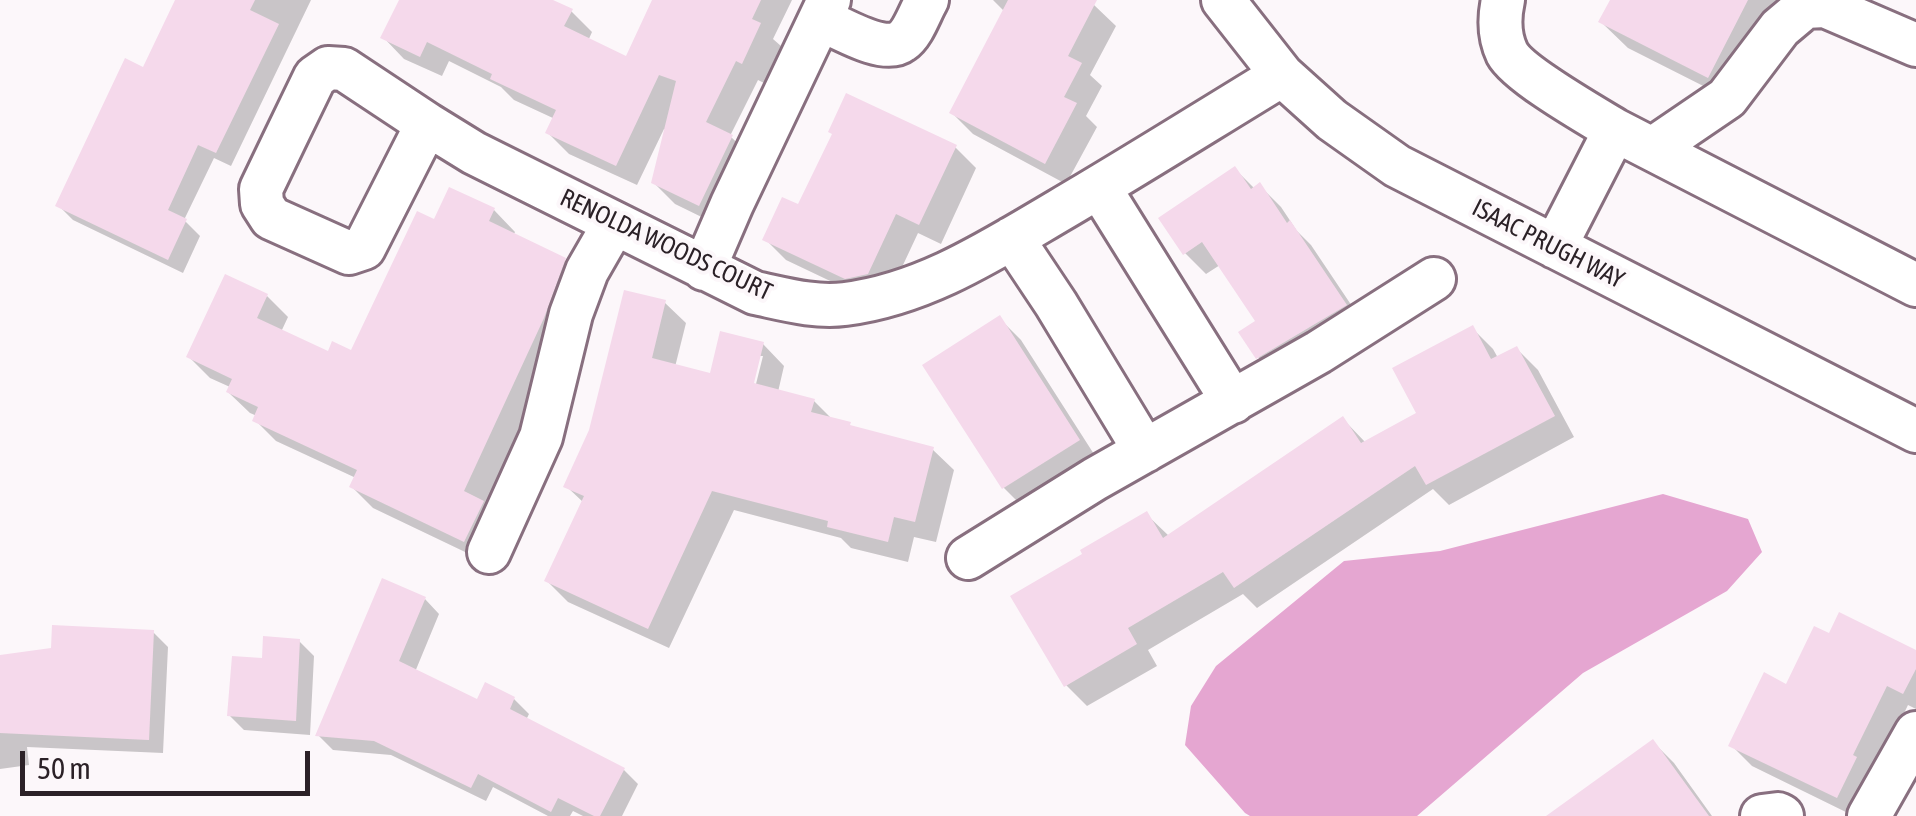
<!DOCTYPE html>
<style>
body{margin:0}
#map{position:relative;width:1916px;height:816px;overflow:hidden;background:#fcf7fa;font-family:"Asap Condensed",sans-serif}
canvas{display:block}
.scale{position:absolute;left:20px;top:751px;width:290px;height:45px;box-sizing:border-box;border:5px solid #2b2127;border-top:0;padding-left:12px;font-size:30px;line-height:35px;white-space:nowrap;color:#2b2127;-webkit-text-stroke:8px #fcf7fa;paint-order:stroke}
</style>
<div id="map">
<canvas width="1916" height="816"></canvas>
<div class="scale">50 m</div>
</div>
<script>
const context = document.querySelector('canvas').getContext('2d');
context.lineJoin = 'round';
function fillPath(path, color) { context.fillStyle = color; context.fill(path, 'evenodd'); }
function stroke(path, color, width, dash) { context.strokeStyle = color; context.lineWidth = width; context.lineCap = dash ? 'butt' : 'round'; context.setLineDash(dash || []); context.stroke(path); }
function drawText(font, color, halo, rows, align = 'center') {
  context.font = font + ' "Asap Condensed",sans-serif'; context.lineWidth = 8; context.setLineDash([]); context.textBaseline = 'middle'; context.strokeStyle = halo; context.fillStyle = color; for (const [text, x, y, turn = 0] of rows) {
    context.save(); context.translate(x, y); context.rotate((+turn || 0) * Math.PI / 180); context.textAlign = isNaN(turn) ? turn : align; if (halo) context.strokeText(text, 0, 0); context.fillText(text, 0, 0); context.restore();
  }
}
fillPath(new Path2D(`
 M1663 494 1748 519 1762 552 1727 591 1583 673 1417 816H1250L1245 813 1185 745 1191 706 1216 666 1344 561 1440 551Z`), '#e5a6d1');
fillPath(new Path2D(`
 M179 0H311L231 166 214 158 184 220 200 236 183 273 73 220 58 205 144 70Z
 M401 0H548L571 11 592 32 588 41 627 59 655 0H792L773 39 781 46 764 83 758 80 730 136 753 158 720 226 675 204 653 182 667 129H664L637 185 569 154 548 133 555 119 514 100 501 87 449 61 442 76 404 59 383 37Z
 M993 0H1086L1094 5 1116 26 1090 75 1102 86 1086 116 1097 127 1066 184 973 134 952 113 1005 12Z
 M1612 0H1786L1735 102 1628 48 1601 22Z
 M955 147 976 168 941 244 918 233 889 295 868 299 786 260 765 239 799 208Z
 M1235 169 1255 189 1260 186 1281 207 1297 231 1311 245 1366 327 1280 378 1258 357V322L1220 265 1206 274 1185 253Z
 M494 210 515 232 513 236 564 260 585 281 486 562 373 508 352 487 356 478 276 441 255 420 257 416 250 413 228 392 230 387 210 378 189 357 267 296 288 317 281 332 329 354H353L435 222Z
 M664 302 686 323 675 367 712 376 763 344 784 366 778 392 814 401 833 420 854 429 932 449 954 470 936 542 914 537 908 562 851 548 841 538 734 510 669 648 568 602 547 581 584 503 566 486ZM758 356H763L753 396 749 394Z
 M1000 319 1021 340 1099 462 1025 509 1004 488Z
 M1472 328 1493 349 1498 358 1517 349 1538 370 1574 437 1449 505 1433 489 1257 608 1243 594 1148 650 1157 666 1087 706 1066 685 1085 555 1146 514 1169 536 1343 419 1366 443 1420 414Z
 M425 599 439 614 415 672 478 702 514 699 529 714 526 720 624 770 638 784 622 816H583L573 811 570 816H548L493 787 486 801 391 755 333 750 318 735Z
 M153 632 168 647 163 753 27 747 29 765 0 769V658Z
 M1830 636 1916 652V709L1908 705 1854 816 1752 766 1731 745 1787 687Z
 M299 641 314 656 310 735 244 730 230 716Z
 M1653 742 1674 763 1712 816H1550Z`), '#0003');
fillPath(new Path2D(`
 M175 0H255L250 10 279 24 216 153 198 145 168 210 187 219 168 260 55 206 125 58 143 67Z
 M399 0H553L573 9 564 26 626 56 652 0H761L752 19 761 23 742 64 736 61 706 122 733 135 699 206 651 183 676 81 659 75 616 166 545 133 556 110 490 79 492 74 427 42 420 57 380 38Z
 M1008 0H1097L1068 56 1082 63 1064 97 1077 103 1045 164 949 113Z
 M1610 0H1748L1708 78 1598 22Z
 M846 93 957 145 919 225 896 214 868 274 845 279 762 240 782 197 798 204 832 134 828 132Z
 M1235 166 1251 189 1260 182 1287 223 1290 220 1347 305 1256 359 1238 332 1255 321 1202 242 1183 255 1158 218Z
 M449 187 495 208 489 221 566 258 544 318 464 491 484 501 464 542 349 487 357 470 252 421 258 407 226 392 232 379 186 357 225 274 268 294 257 318 328 351 332 341 351 350 417 211 434 219Z
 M624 290 666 300 652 358 710 373 720 331 764 342 754 383 815 399 811 412 851 422 850 425 934 447 915 522 894 517 888 542 827 527 828 521 712 491 648 629 544 581 584 496 563 487 589 430Z
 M1000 315 1080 440 1002 489 922 365Z
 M1473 325 1491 359 1517 346 1555 416 1426 485 1415 466 1234 588 1223 572 1128 628 1137 644 1064 687 1010 596 1082 554 1080 550 1147 511 1163 538 1343 416 1361 443 1416 413 1392 368Z
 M382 578 426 597 399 661 477 699 485 682 515 697 510 709 625 768 600 816H594L558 798 551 812 478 774 471 788 374 741 315 736Z
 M1839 612 1916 650V669L1903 694 1887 686 1853 755 1857 757 1837 798 1728 746 1764 672 1786 684 1814 626 1829 633Z
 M52 625 154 630 149 740 0 733V655L51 648Z
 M263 636 300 639 296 721 227 716 232 656 262 658Z
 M1653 739 1709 816H1546Z`), '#f5d9eb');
const minor = new Path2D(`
 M1223 0 1282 75 1332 120 1397 166 1916 431
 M1503 0C1499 18 1499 36 1507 53 1518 74 1592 116 1615 130
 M820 19C839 27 884 55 902 41 913 34 920 12 927 0
 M328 68 344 69 427 124 364 248 349 253 271 218 262 204 261 189 285 139 315 77Z
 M427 124 474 153 755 293C784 299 815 308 845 304 925 294 992 250 1060 210 1135 166 1208 120 1282 75
 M1652 149 1727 98 1780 28 1805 7 1825 6 1916 45
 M1099 187 1233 402
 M1012 238 1056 304 1145 451
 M1555 247 1615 130 1916 285
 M704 269 732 204 829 0
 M489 552 541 437 571 314 587 271 614 224
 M968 558 1095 479 1319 352 1434 279
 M1762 816 1778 814 1782 816
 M1869 816 1916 733`);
stroke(minor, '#886f7f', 48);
stroke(minor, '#fff', 42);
drawText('25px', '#2b2127', '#fcf7fa', [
 ["ISAAC PRUGH WAY",1548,244,27],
 ["RENOLDA WOODS COURT",666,245,25]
]);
</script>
